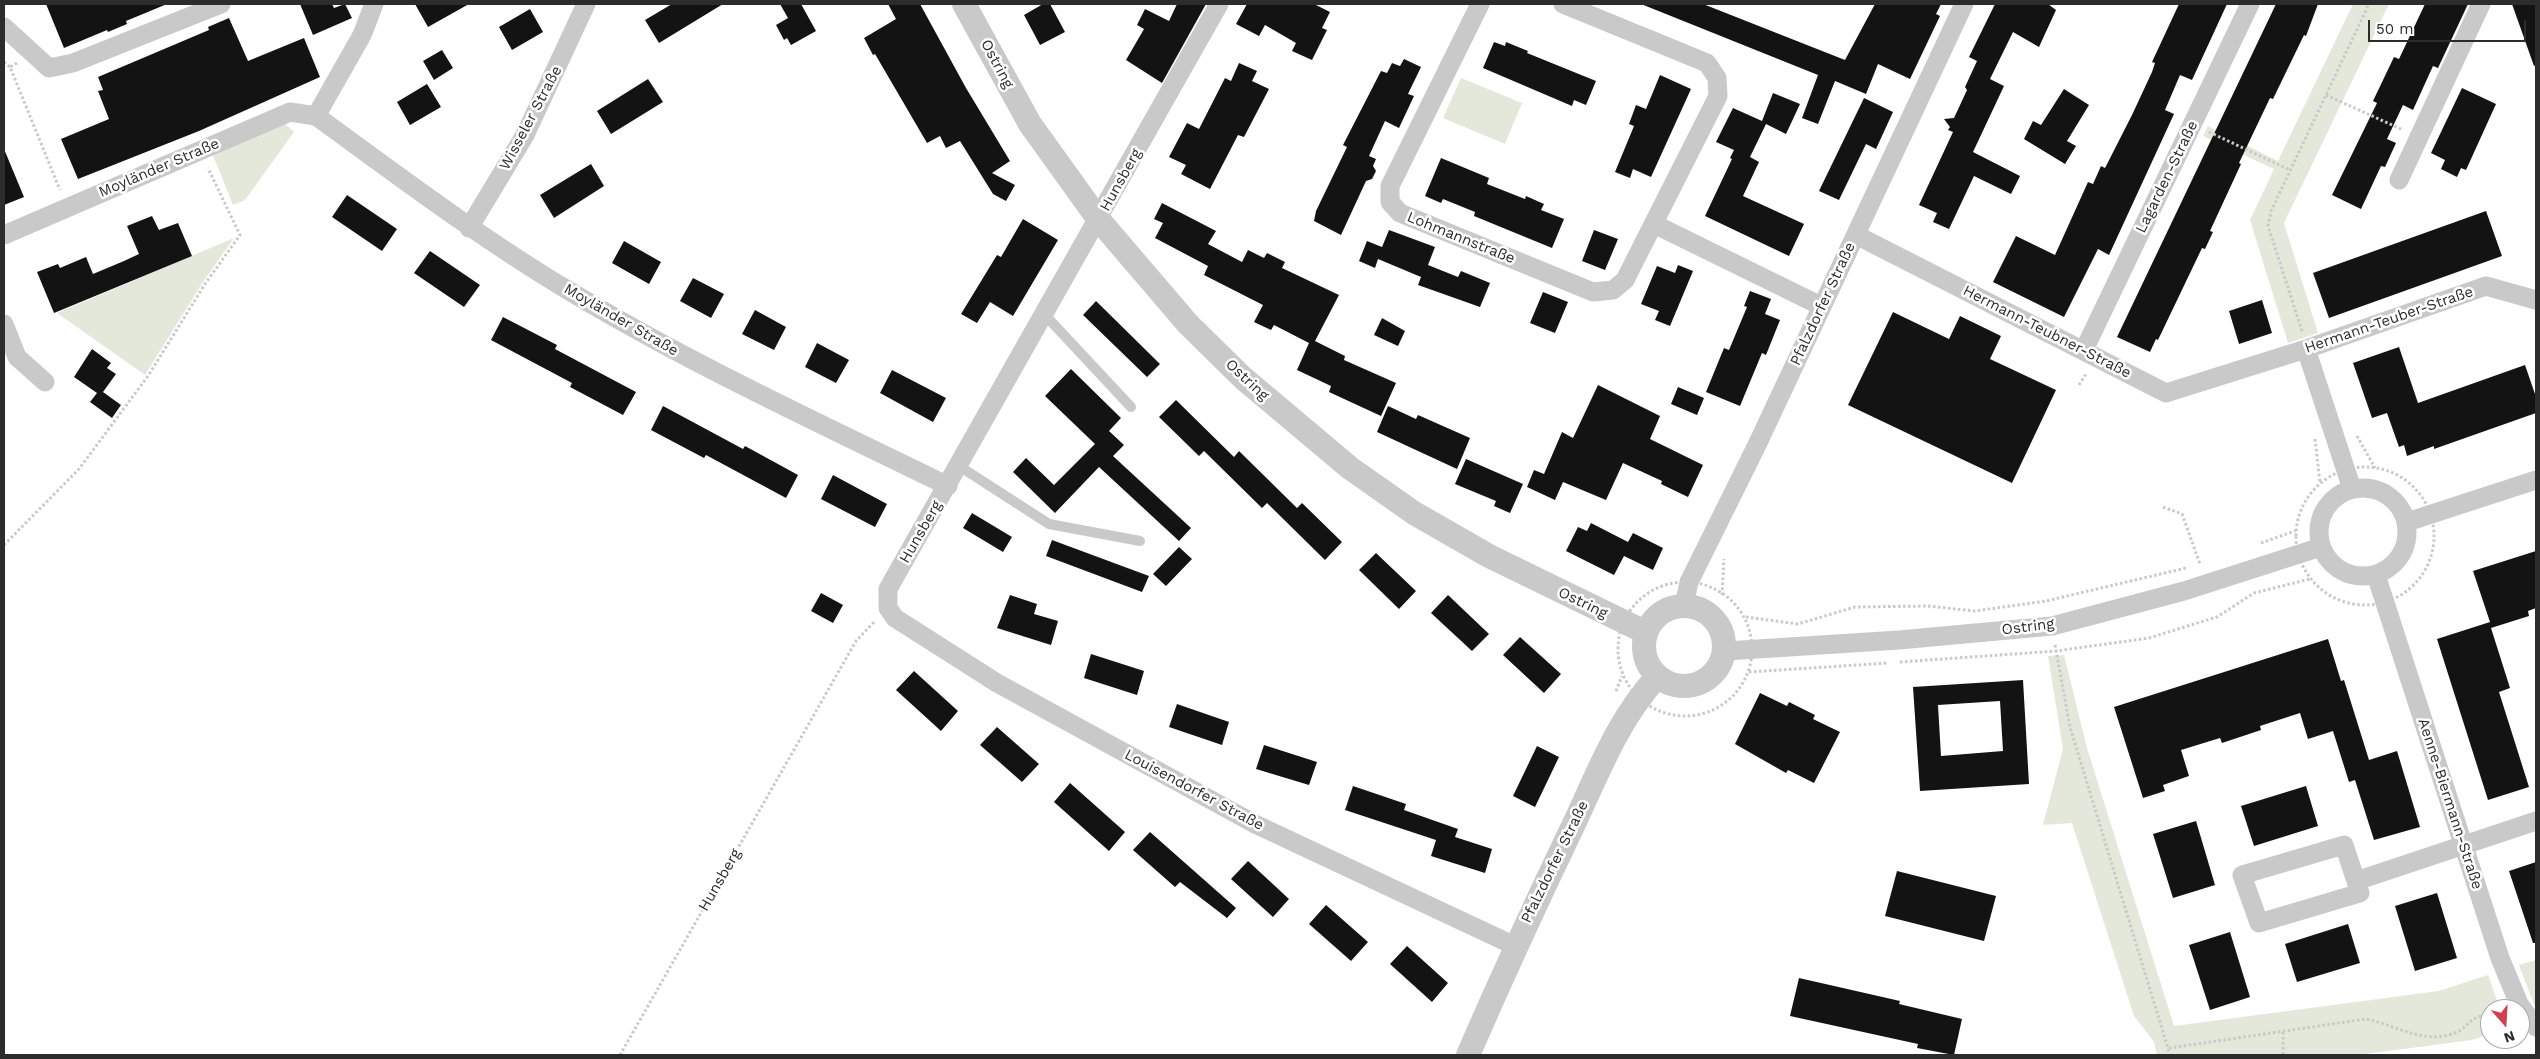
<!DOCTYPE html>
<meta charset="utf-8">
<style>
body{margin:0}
#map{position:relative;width:2540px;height:1059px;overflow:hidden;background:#fff;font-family:"Work Sans",sans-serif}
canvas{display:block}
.frame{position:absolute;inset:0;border:5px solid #2c2c2c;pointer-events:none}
.north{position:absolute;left:2480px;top:999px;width:50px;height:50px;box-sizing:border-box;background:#fff;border:1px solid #ababab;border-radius:50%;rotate:161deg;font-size:14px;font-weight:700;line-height:20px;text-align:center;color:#2c2c2c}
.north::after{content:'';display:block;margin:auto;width:18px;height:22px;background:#d14051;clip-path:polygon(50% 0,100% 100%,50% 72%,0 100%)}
.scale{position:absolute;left:2368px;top:20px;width:158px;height:22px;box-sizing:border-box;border:2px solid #2c2c2c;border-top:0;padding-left:6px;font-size:15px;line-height:18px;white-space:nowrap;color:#2c2c2c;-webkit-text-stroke:4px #fff;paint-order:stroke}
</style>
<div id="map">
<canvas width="2540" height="1059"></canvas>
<div class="frame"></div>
<div class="north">N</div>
<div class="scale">50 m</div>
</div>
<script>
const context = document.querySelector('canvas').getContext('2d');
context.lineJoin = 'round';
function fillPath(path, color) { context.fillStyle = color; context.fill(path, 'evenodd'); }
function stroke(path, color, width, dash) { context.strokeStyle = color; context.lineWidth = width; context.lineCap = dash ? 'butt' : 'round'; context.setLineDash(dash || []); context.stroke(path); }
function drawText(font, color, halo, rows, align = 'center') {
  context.font = font + ' "Work Sans",sans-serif'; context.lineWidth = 5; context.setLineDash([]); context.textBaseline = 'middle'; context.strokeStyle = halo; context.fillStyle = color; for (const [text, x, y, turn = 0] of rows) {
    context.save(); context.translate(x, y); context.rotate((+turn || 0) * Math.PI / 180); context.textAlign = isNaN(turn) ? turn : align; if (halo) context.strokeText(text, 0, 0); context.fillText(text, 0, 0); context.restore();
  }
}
fillPath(new Path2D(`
 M2353 4H2389L2284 223 2318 333 2288 343 2250 220 2274 169 2203 136 2208 126 2278 161Z
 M1461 78 1522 103 1505 144 1443 118Z
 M284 123 294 132 245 200 233 205 212 153Z
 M234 238 203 282 145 375 57 313Z
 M2064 655 2087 748 2174 1026 2439 991 2488 975 2500 1009H2490V1034L2472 1040 2358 1055H2157L2154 1042 2134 1016 2072 823 2043 825 2063 749 2048 656Z
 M2536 960V1010L2519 965Z`), '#e3e8db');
fillPath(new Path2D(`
 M46 4H167L126 21 127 24 108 32 107 30 64 48Z
 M300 4H332L334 8 345 4 352 18 313 35Z
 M415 4H469L428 27Z
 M672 4H723L659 43 645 20Z
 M780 4H801L816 31 791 45 787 38 784 40 776 25 788 18Z
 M888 4H920L966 88 1010 161 992 173 1015 185 1006 201 993 194 960 141 946 148 940 136 927 143 875 54 873 55 864 38 896 19Z
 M1043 4H1050L1065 32 1040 45 1024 15Z
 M1177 4H1206L1162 83 1126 60 1144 29 1137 25 1145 9 1169 21Z
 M1247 4H1314L1330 12 1322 28 1327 30 1312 60 1292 51 1296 43 1265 25 1259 36 1236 24Z
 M1641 4H1703L1845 60 1875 4H1941L1936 14 1940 16 1910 79 1878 64 1866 94 1835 81 1818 124 1802 118 1818 75Z
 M1995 4H2048L2056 10 2039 47 2013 32 1990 79 2004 86 1973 152 2020 176 2011 194 1974 176 1949 229 1933 222 1937 213 1919 205 1953 132 1948 130 1950 127 1944 119 1954 118 1967 90 1965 87 1977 61 1969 57Z
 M2179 4H2227L2192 80 2180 75 2165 110 2174 114 2109 255 2098 249 2064 317 1993 282 2016 236 2055 255 2088 182 2093 184 2101 166 2105 168 2132 115 2152 72 2155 63 2152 62Z
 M2276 4H2318L2306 36 2304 35 2273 99 2270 98 2239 163 2241 164 2210 231 2213 232 2205 249 2202 248 2158 340 2156 339 2150 352 2117 337Z
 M2425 4H2468L2438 68 2433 66 2413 110 2403 105 2387 139 2396 143 2385 167 2381 166 2361 209 2332 195 2377 103 2373 101 2394 57 2399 59Z
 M2512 4H2536V65L2534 66Z
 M530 9 543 32 512 50 499 27Z
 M229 18 248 61 304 38 320 77 199 131 78 179 61 139 109 119 98 91 103 90 98 77 209 30 208 27Z
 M1494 42 1505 46 1506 42 1528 51 1527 53 1596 81 1586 105 1574 100 1572 106 1483 68Z
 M442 50 453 68 434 80 423 61Z
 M1404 59 1421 67 1408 94 1414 96 1399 128 1385 121 1369 156 1376 159 1373 166 1376 171 1372 179 1366 181 1341 235 1314 221 1316 211 1347 147 1343 145 1381 71 1387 73 1392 63 1400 66Z
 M1239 63 1257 71 1252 81 1269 89 1244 137 1238 135 1210 189 1181 174 1186 165 1169 157 1187 123 1199 129 1225 78 1231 81Z
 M1660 75 1691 89 1651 177 1633 169 1630 178 1615 172 1634 126 1629 124 1636 105 1646 109Z
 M648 79 663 102 611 134 597 111Z
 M427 84 441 107 410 125 397 102Z
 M2462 88 2496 104 2466 170 2461 168 2457 177 2441 169 2445 160 2431 153Z
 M2064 89 2089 105 2067 141 2076 146 2065 164 2024 139 2033 121 2041 125Z
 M1773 93 1800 104 1786 134 1766 124 1750 157 1759 162 1743 196 1804 224 1789 256 1705 216 1732 159 1730 158 1734 150 1716 142 1733 108 1762 121Z
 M1864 98 1893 112 1876 149 1866 144 1839 200 1819 191Z
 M4 149 24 197 4 205Z
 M1441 158 1489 178 1487 184 1525 199 1526 196 1544 204 1541 210 1564 219 1552 248 1474 216 1475 212 1443 199 1441 203 1425 196Z
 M591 164 604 186 554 218 540 195Z
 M347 195 397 229 382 251 332 217Z
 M1162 203 1216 231 1208 244 1242 262 1248 250 1264 258 1267 253 1285 262 1282 268 1339 295 1315 341 1345 356 1344 360 1396 383 1381 416 1329 392 1331 386 1297 370 1309 343 1274 325 1271 330 1254 322 1263 305 1204 275 1208 266 1155 238 1163 223 1154 219Z
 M2486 211 2502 256 2329 318 2313 273Z
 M152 216 159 230 178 223 192 256 54 313 37 272 58 264 60 268 86 257 93 274 124 261 139 254 127 226Z
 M1023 219 1058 240 1013 316 990 302 977 323 961 314 997 255 1001 257Z
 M1389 230 1435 247 1428 265 1458 277 1461 271 1490 283 1480 307 1418 285 1421 277 1378 259 1375 268 1359 261 1367 241 1382 247Z
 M1594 230 1618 239 1605 270 1582 261Z
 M624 241 661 262 649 284 612 263Z
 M430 251 480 285 464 307 414 273Z
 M1678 265 1693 271 1670 326 1655 320 1659 311 1641 304 1657 266 1675 273Z
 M693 278 724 294 711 318 680 301Z
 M1750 291 1771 299 1765 314 1780 320 1766 355 1762 353 1740 406 1706 392 1724 348 1729 350 1747 307 1744 306Z
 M1543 292 1568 302 1555 333 1530 323Z
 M2262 300 2272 333 2239 344 2229 311Z
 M1096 301 1160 364 1147 377 1083 315Z
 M755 310 786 327 774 350 742 334Z
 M1893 312 1949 339 1960 316 2001 336 1990 359 2056 390 2012 483 1848 405Z
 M503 317 557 345 555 349 636 392 623 415 570 387 572 383 491 340Z
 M1382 318 1405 331 1398 346 1374 335Z
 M817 343 849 360 836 383 805 367Z
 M2399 347 2418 403 2525 365 2536 397V413L2434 449V446L2407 456 2404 445 2399 447 2387 413 2372 418 2353 363Z
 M92 349 111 363 107 368 116 374 103 392 121 405 112 418 90 402 97 393 74 377Z
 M1071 369 1121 418 1109 431 1124 445 1113 456 1191 528 1179 541 1099 467 1055 513 1013 472 1026 458 1054 485 1095 444 1045 396Z
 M892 370 946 398 933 422 880 393Z
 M1598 385 1660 416 1650 439 1703 465 1688 497 1661 484 1662 481 1623 463 1606 500 1563 482 1555 500 1527 487 1534 470 1544 474 1562 432 1573 438Z
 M1678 387 1704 398 1697 415 1671 404Z
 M1176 400 1234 457 1239 451 1297 508 1302 503 1342 542 1325 560 1267 503 1262 508 1204 451 1199 456 1159 417Z
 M663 406 743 449 745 446 798 475 786 498 706 455 704 458 651 430Z
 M1388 406 1416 419 1418 415 1470 438 1457 469 1377 432Z
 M1466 459 1523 484 1510 513 1494 506 1496 501 1455 484Z
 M833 475 887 504 875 527 821 499Z
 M972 513 1012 537 1003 552 963 528Z
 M1591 523 1628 542 1633 533 1663 548 1653 570 1624 556 1614 575 1566 551 1578 527 1587 531Z
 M1052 540 1149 576 1142 592 1046 556Z
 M1179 547 1192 559 1166 586 1153 574Z
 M2536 551V608L2528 611 2529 616 2491 628 2510 688 2499 692 2529 787 2488 800 2437 639 2490 622 2473 571Z
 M1376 553 1416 591 1399 609 1359 570Z
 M821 593 843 605 833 623 811 611Z
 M1010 595 1037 604 1034 614 1058 621 1051 645 997 628Z
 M1448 595 1489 634 1472 651 1431 613Z
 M1520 637 1561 674 1544 693 1503 655Z
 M2328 639 2341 681 2344 680 2369 760 2397 751 2420 827 2374 840 2355 780 2349 782 2333 731 2308 739 2300 713 2260 726 2261 730 2222 743 2220 738 2181 750 2189 776 2163 785 2165 791 2143 798 2114 707Z
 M1091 654 1144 671 1137 695 1084 678Z
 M914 671 958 711 941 731 896 690Z
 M2023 680 2029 784 1920 791 1913 687ZM2000 701 2003 751 1941 756 1938 705Z
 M1760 693 1787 706 1789 702 1815 715 1813 719 1840 732 1814 783 1788 770 1786 773 1735 744Z
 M1177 704 1229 722 1222 745 1169 727Z
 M997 727 1039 764 1022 782 980 745Z
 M1264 745 1317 762 1309 785 1256 769Z
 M1537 746 1559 757 1535 807 1513 796Z
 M1070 783 1125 832 1109 851 1054 802Z
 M1353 786 1406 804 1404 810 1458 829 1455 837 1492 849 1485 873 1431 856 1436 840 1345 810Z
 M2306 786 2318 826 2254 846 2241 806Z
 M2196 821 2215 885 2173 898 2153 834Z
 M1150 832 1236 908 1227 918 1180 882 1175 887 1133 850Z
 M1248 861 1289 899 1273 917 1231 879Z
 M2536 862V943H2533L2509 871Z
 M1897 871 1996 896 1984 941 1885 916Z
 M2437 893 2457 958 2415 971 2395 906Z
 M1326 905 1368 942 1351 961 1309 924Z
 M2348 924 2360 963 2297 982 2285 944Z
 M2230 932 2250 997 2210 1010 2189 945Z
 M1407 946 1448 983 1432 1002 1390 964Z
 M1799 978 1900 1001 1899 1004 1962 1019 1954 1055 1917 1048 1918 1044 1790 1016Z`), '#131313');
stroke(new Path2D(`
 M4 62 10 67
 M17 63 10 67 60 190
 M2326 95 2403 130
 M2209 132 2290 170
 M2302 331 2268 226 2271 211 2369 4
 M2079 385 2086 374
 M2357 436 2375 468
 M2315 439 2320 483
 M2296 536a69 69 0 1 1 138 0a69 69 0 1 1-138 0Z
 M2163 507 2182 514 2200 564
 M2261 543 2295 531
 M4 545 79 469 148 376 205 284 240 235 208 168
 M1618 649a67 67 0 1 1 134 0a67 67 0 1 1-134 0Z
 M1722 595 1724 559
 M1746 617 1798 624 1855 607 1928 606 1975 611 2046 601 2186 568
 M2055 645 2070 727 2170 1055
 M1900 662 2056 651 2149 638 2217 617 2254 593 2310 579
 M1749 672 1888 663
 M1616 691 1622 676
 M2283 1032V1055
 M2169 1048 2366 1019C2397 1025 2425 1046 2457 1032 2463 1030 2467 1024 2472 1020 2477 1017 2484 1015 2490 1012
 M620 1055 856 641 875 621`), '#c9c9c9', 3, [2.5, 2.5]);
stroke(new Path2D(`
 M1045 315 1131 407
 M959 466 1049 524 1140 541`), '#c9c9c9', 10);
stroke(new Path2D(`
 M1219 4 888 589V608L895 618 997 683 1255 824 1515 946
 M1480 4 1390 186V202L1400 213 1593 292 1613 290 1625 280 1718 96 1717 78 1707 63 1563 4
 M4 27 49 68 73 63 221 4
 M316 116 362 35 374 4
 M2399 180 2481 4
 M1654 224 1821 306
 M469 228 525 135 586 4
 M4 235 290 112 316 116C400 177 482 239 571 292 693 365 821 424 948 486
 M1856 235 2166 393 2306 349 2486 286 2536 300
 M4 324 17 357 45 382
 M2306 349 2352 489
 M2084 350 2250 4
 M2319 532a44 44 0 1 1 88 0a44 44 0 1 1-88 0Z
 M2407 522 2536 480
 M2376 575 2500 958 2519 1004 2536 1027
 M1684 606 1689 582 1756 447 1964 4
 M1726 651 1899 640 2052 626 2184 591 2321 547
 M2356 881 2344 845 2242 875 2259 923 2360 893 2356 881 2536 821`), '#c9c9c9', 19);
stroke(new Path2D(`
 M964 4 1030 124 1099 220 1188 324 1243 378 1350 468 1414 513 1489 556 1645 632
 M1644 646a40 40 0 1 1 80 0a40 40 0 1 1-80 0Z
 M1468 1055C1501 979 1536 903 1572 828 1597 776 1617 720 1657 677`), '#c9c9c9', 24);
drawText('15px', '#2c2c2c', '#fff', [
 ["Ostring",997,64,62],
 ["Wisseler Straße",531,118,-62],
 ["Moyländer Straße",159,168,-23],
 ["Lagarden-Straße",2167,177,-64],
 ["Hunsberg",1121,180,-61],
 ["Lohmannstraße",1461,238,22],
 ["Pfalzdorfer Straße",1823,304,-65],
 ["Moyländer Straße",621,320,30],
 ["Hermann-Teuber-Straße",2389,320,-19],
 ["Hermann-Teubner-Straße",2047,332,27],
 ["Ostring",1247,380,43],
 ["Hunsberg",921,532,-60],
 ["Ostring",1583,603,26],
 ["Ostring",2028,627,-7],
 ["Louisendorfer Straße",1194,790,28],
 ["Aenne-Biermann-Straße",2450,804,72],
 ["Pfalzdorfer Straße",1555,862,-64],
 ["Hunsberg",720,880,-60]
]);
</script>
